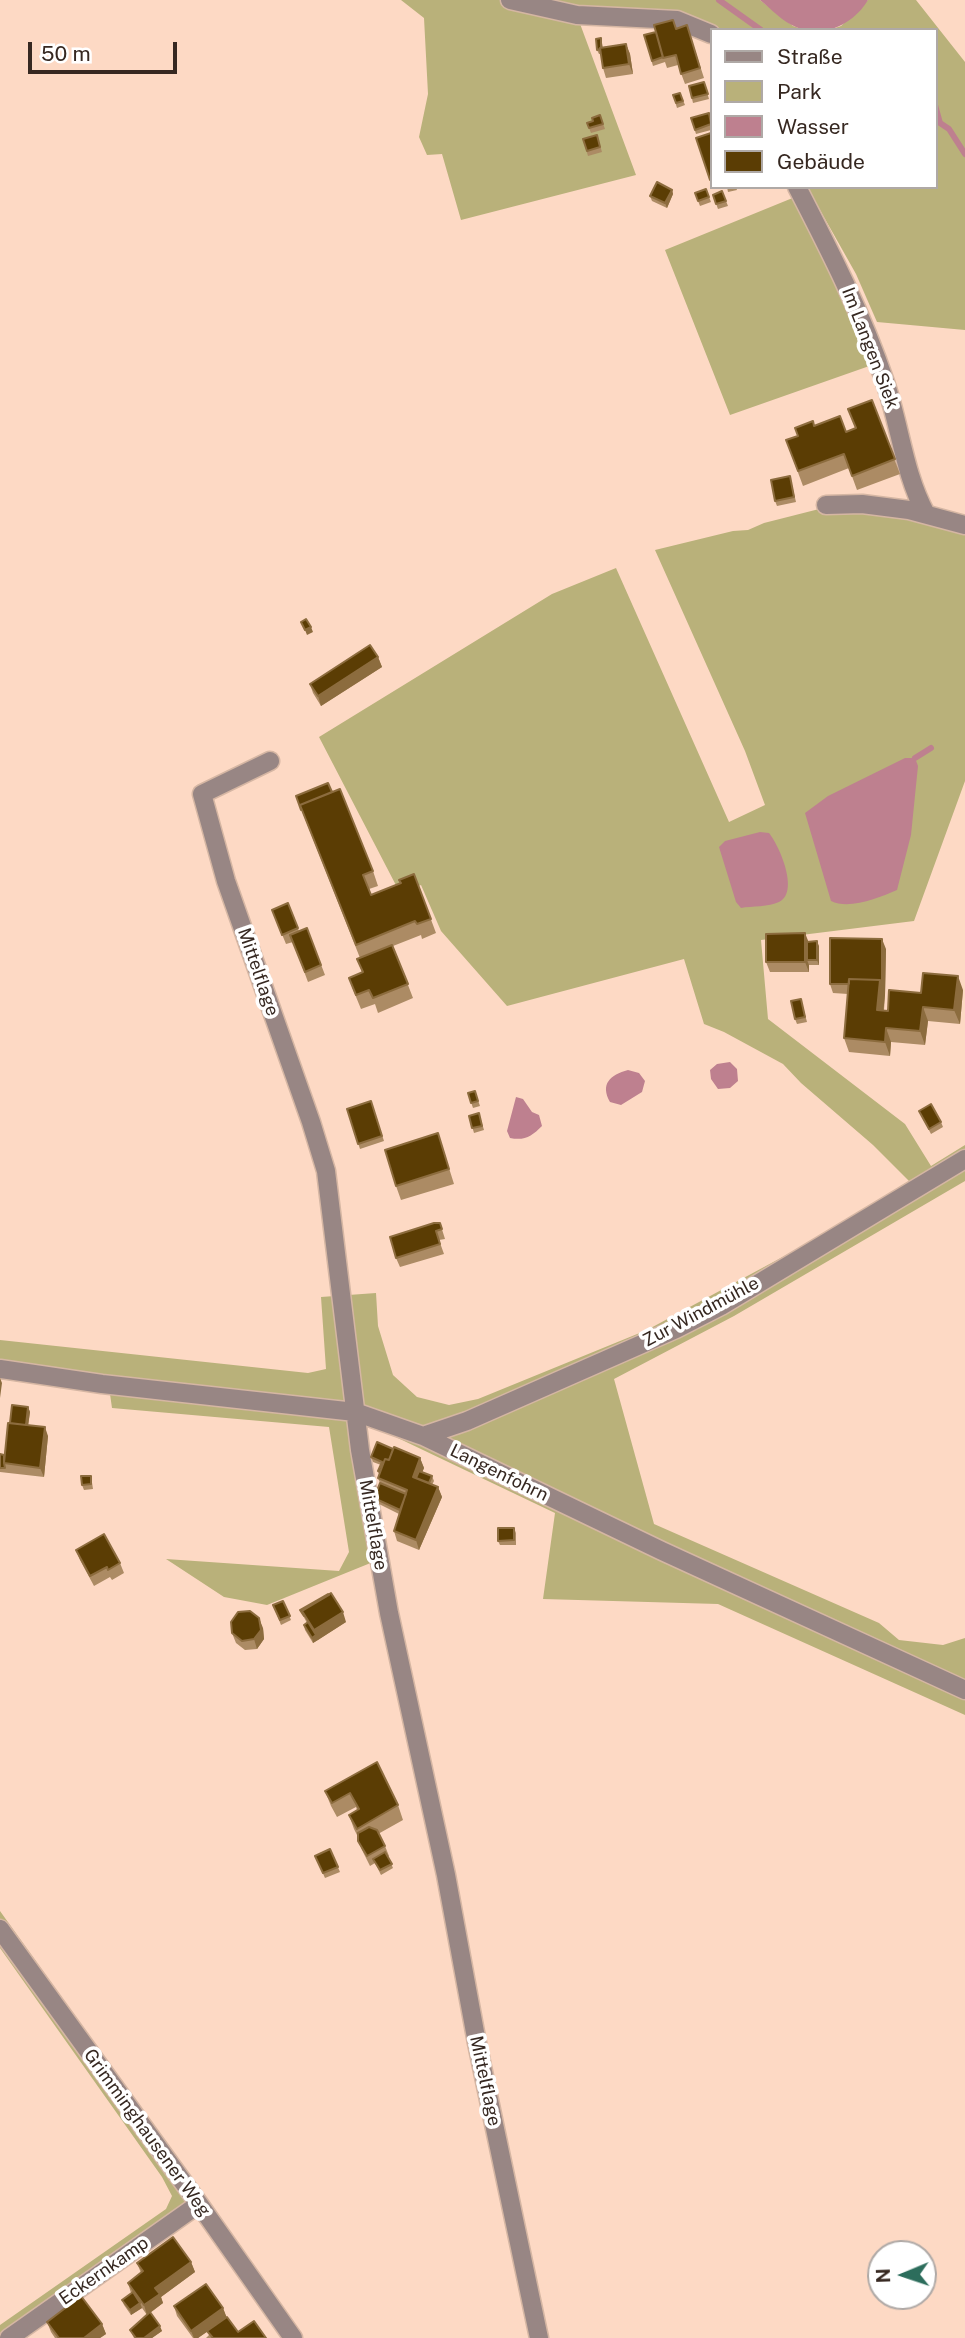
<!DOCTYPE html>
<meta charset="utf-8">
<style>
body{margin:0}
#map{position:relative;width:965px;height:2338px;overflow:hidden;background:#fdd9c4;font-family:"Public Sans",sans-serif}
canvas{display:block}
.legend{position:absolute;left:710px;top:28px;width:228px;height:161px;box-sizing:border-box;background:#fff;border:2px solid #afa9a6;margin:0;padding:9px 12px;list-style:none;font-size:21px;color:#362821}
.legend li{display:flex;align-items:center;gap:14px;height:35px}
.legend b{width:35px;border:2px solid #afa9a6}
.north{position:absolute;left:867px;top:2240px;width:70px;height:70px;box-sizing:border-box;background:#fff;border:2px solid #afa9a6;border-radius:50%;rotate:268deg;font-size:19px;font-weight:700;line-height:28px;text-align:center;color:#362821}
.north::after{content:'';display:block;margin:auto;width:24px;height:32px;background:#2c6d5c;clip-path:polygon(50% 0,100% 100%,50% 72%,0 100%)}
.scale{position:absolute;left:28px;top:42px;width:149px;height:32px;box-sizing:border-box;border:4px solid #362821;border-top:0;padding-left:9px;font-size:21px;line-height:24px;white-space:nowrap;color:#362821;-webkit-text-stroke:5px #fff;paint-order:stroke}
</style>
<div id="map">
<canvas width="965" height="2338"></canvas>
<ul class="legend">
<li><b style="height:9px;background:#988684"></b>Straße</li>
<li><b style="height:19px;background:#b9b17a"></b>Park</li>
<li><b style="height:19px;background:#be808f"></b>Wasser</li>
<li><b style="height:19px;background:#5b3d04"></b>Gebäude</li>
</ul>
<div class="north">N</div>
<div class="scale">50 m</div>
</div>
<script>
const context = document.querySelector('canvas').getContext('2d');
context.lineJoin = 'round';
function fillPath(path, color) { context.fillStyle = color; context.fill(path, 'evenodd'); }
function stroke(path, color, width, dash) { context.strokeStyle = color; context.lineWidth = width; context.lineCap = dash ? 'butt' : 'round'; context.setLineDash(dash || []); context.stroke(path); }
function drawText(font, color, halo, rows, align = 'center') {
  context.font = font + ' "Public Sans",sans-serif'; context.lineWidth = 7; context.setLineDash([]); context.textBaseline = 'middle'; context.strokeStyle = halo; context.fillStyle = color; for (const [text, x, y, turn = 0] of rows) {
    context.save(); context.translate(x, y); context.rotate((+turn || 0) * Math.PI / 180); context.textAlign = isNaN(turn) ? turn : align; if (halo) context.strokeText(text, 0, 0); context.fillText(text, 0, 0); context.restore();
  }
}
fillPath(new Path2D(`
 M401 0H760L793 26 805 30H711L677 25 579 21 636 175 461 220 442 154 427 155 419 137 428 94 424 18Z
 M868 0H916L965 62V330L877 322 856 274 807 187H935V30H829L841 26Z
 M795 197 875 364 730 415 665 250Z
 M827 507 880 512 965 532V781L914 921 761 940 768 1019 905 1124 931 1166 965 1145V1181L734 1316 614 1379 654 1524 879 1623 899 1640 943 1645 965 1638V1715L718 1604 543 1599 555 1513 379 1429 351 1421 373 1562 267 1605 224 1597 166 1559 339 1571 349 1552 329 1427 112 1408 110 1394 0 1379V1340L308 1373 326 1369 321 1297 376 1293 378 1326 393 1375 417 1397 449 1405 478 1399 647 1330 816 1239 909 1181 873 1145 801 1083 783 1064 724 1032 704 1024 684 959 507 1006 441 931 421 885 400 893 319 737 552 594 616 568 729 822 765 805 745 751 655 550 733 531 748 530 764 523Z
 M0 1911 202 2194 0 2338V2325L166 2209 172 2196 162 2177 0 1948Z`), '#b9b17a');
fillPath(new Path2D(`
 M760 0H868C854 24 823 39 796 27 783 22 771 9 760 0Z
 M905 758H915L918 766 911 835 897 890C879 898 849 910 831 901L805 813 828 796Z
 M760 832 769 833C779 845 800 892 779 902 769 907 752 906 741 908L736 902 719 847 725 841Z
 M730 1062 737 1069 738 1081 730 1088 718 1089 711 1079 710 1070 717 1064Z
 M628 1070 639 1073 645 1081 642 1092 621 1105 610 1102C600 1084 610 1075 628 1070Z
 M516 1097 523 1099 532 1112 539 1115 542 1126C532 1136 525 1141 510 1138L507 1131Z`), '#be808f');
stroke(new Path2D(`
 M719 0 761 30
 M935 105 940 123 949 129 965 154
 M915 758 931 748`), '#be808f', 6);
const minor = new Path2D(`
 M510 0 577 15 677 20 711 34
 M797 187C830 251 862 314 885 382 900 425 904 474 926 514
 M826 505 862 504 909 510 965 525
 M270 761 202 794 226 881 311 1122 326 1171 360 1450 389 1613 446 1875 477 2043 539 2338
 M0 1369 102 1384 355 1412 423 1436 662 1551 965 1690
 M423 1436 467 1421 676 1329 721 1306 965 1159
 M0 1929 199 2204 293 2338
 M9 2338 199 2204`);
stroke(minor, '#d5b6a3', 21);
stroke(minor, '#988684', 18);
fillPath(new Path2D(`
 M687 25 704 78 685 84 678 65 667 68 665 62 653 66 644 35Z
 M602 43 603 47 626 44 630 54 633 74 606 78 603 68 601 54H599L597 50Z
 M704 82 709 99 693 103 689 86Z
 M680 93 685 105 677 108 673 95Z
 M600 115 605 129 591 133 587 123 593 121Z
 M691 118 711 120V130L696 134Z
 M597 135 602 152 588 156 583 139Z
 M727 187H736L737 190 728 192Z
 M706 189 711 202 700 206 695 193Z
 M672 190 673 194 667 208 652 201 650 196Z
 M722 191 728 206 718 209 713 195Z
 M872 400 900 474 857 490 849 468 803 486 786 440 798 436 814 426 846 432 855 428Z
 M790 476 796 502 777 506 775 501Z
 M378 657 382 667 321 706 313 693 310 684Z
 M332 792 373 871 378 886 369 889 371 895 400 883 414 874 436 933 422 939 421 935 393 946 413 998 378 1013 375 1004 361 1009 354 992 349 978 362 972 357 959 360 958 296 796Z
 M288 903 299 931 307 928 325 975 308 982 293 942 286 944 272 910Z
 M808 941 819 946V965H809V972H770L766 962Z
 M886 949 885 995 884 1010 888 1011 921 993 963 990 960 1024 928 1021 925 1045 891 1042 890 1056 849 1052 844 1038 848 994 833 993 830 984Z
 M801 999 807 1022 797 1024 795 1019Z
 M475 1091 480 1106 473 1108 468 1093Z
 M371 1101 384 1141 360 1149 347 1109Z
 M919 1111 941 1122 943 1127 931 1134Z
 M479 1113 484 1130 474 1133 469 1116Z
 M438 1133 454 1184 401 1200 396 1186Z
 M440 1223 445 1239 439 1240 444 1254 400 1267 396 1258Z
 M28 1407 30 1412 28 1425 48 1436 44 1477 0 1472V1454L4 1455 10 1423Z
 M393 1449 420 1458 424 1468 422 1472 432 1476 434 1481 432 1485 438 1487 442 1497 419 1550 397 1541 394 1531 399 1514 375 1502 374 1498 380 1483 378 1478 379 1474 378 1471 381 1465 373 1462 371 1457Z
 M91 1476 93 1489 84 1490 82 1485Z
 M514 1528 516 1533V1545H500L498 1541Z
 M76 1550 120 1563 124 1573 112 1580 110 1577 94 1586 80 1560Z
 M283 1601 291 1620 281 1625 273 1605Z
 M300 1610 346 1622 313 1643 305 1630 304 1625 307 1623Z
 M263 1628 264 1639 257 1649 245 1650 236 1643 232 1633Z
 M377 1762 398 1805 403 1820 378 1834 385 1846 389 1856 388 1857 393 1868 381 1875 375 1863 370 1866 362 1850 358 1841V1837L354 1829 349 1815 357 1810 356 1807 337 1817 331 1806 325 1791Z
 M330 1849 340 1872 325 1878 315 1856Z
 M191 2262 195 2272 161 2297 163 2303 150 2313 162 2331 152 2338H134L130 2330 147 2315 142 2308 131 2315 124 2305 122 2300 131 2293 128 2283 141 2273 137 2263Z
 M174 2306 223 2308 226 2317 238 2332 266 2338H206L209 2335 208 2331 198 2338H193L177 2316Z
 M47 2322 102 2324 106 2334 100 2338H55L51 2332Z`), '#ac8b64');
fillPath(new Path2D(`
 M626 44 630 54 633 74 629 64Z
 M672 190 673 194 667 208 665 203Z
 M311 627 313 632 307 635 305 630Z
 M378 657 382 667 321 706 318 696Z
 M805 933 809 943 807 960 809 965V972L805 962Z
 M882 939 886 949 885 995 882 1024 877 1010Z
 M817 941 819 946V965L817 960Z
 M958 976 963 990 960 1024 954 1010Z
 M923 1007 928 1021 925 1045 920 1031Z
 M886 1028 891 1042 890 1056 885 1042Z
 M0 1378 2 1383 0 1398Z
 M28 1407 30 1412 27 1434 26 1429Z
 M45 1427 48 1436 44 1477 40 1468Z
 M420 1458 424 1468 418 1483 413 1477Z
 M438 1487 442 1497 419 1550 416 1540Z
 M343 1612 346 1622 318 1640 314 1630Z
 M259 1618 263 1628 264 1639 257 1649 254 1639Z
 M316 1635 318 1640 313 1643 312 1638Z
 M191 2262 195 2272 161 2297 163 2303 147 2315 144 2305 155 2288Z
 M140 2303 142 2308 131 2315 130 2310Z
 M223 2308 227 2318 198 2338H194L191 2331Z
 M102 2324 106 2334 100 2338H84Z
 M160 2326 162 2331 152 2338H144Z`), '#8c6c3e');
const building = new Path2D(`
 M673 20 676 29 687 25 700 68 681 74 676 55 663 58 654 25Z
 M656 32 663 57 652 61 644 35Z
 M601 38V48H600V49L597 50 596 39Z
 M626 44 629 64 603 68 600 48Z
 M704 82 708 94 692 98 689 86Z
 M680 93 683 101 676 103 673 95Z
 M709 113 711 124 695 130 691 118Z
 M600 115 603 124 589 128 587 123 593 121 592 118Z
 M711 133V180H710L696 138Z
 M597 135 600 147 587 151 583 139Z
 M657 182 672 190 665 203 650 196Z
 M706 189 709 197 698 201 695 193Z
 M722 191 726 201 716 204 713 195Z
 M872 400 895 459 852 476 844 454 798 471 786 440 798 436 795 428 813 421 814 426 840 416 846 432 856 428 848 409Z
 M790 476 794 497 775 501 771 480Z
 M306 619 311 627 305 630 301 622Z
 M370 645 378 657 318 696 310 684Z
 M328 783 332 792 300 805 301 810 296 796Z
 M340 789 373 871 363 875 371 895 401 883 399 880 414 874 431 919 417 924 415 921 356 945 300 805Z
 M288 903 298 928 282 935 272 910Z
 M307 928 321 965 305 972 290 935Z
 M805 933V962H766V934Z
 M830 938 882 939V985L880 980 849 979V984H830Z
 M817 941V960H807V942Z
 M392 945 408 984 373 998 369 990 356 995 349 978 363 972 357 959Z
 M923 973 958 976 954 1010 923 1007 920 1031 886 1028 885 1042 844 1038 849 979 880 980 877 1010 888 1011 889 990 921 993Z
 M801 999 805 1017 795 1019 791 1001Z
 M475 1091 478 1101 471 1103 468 1093Z
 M371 1101 382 1136 358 1144 347 1109Z
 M931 1104 941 1122 929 1129 919 1111Z
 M479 1113 482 1126 472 1128 469 1116Z
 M438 1133 449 1169 396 1186 385 1150Z
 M434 1223H440L442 1229 436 1231 440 1244 396 1258 390 1237Z
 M12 1405 28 1407 26 1425 10 1423Z
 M8 1423 45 1427 40 1468 4 1463Z
 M377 1442 393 1449 389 1460 385 1459 380 1472 378 1471 382 1462 371 1457Z
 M394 1447 420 1458 413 1477 438 1487 416 1540 394 1531 407 1490 378 1478 385 1459 389 1460Z
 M0 1454 4 1455V1463L5 1468H0Z
 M419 1471 432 1476 429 1483 416 1478Z
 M81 1476H91V1484L82 1485Z
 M380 1483 406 1494 400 1510 374 1498Z
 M498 1528H514V1540L498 1541Z
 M104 1534 120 1563 108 1570 107 1567 90 1576 76 1550Z
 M331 1593 343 1612 314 1630 302 1611Z
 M328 1594 329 1595 302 1611 304 1616 300 1610Z
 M283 1601 290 1616 280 1620 273 1605Z
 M250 1611 259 1618 261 1630 254 1639 242 1641 232 1633 231 1622 238 1612Z
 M308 1622 316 1635 312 1638 304 1625Z
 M377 1762 398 1805 357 1829 349 1815 359 1809 350 1793 332 1803 325 1791Z
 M369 1827 377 1830 385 1846 367 1856 358 1841V1833Z
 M330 1849 338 1867 323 1873 315 1856Z
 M385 1852 392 1864 380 1870 373 1859Z
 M173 2237 191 2262 155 2288 160 2294 144 2305 128 2283 143 2271 137 2263Z
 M206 2284 223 2308 191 2331 174 2306Z
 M133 2292 140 2303 130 2310 122 2300Z
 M81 2296 102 2324 84 2338H59L47 2322Z
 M150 2312 160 2326 144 2338H136L130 2330Z
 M227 2317 238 2332 254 2321 266 2338H213L207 2331Z`);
fillPath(building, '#5b3d04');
stroke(building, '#8c6c3e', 2);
drawText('18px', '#362821', '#fff', [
 ["Im Langen Siek",870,348,69],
 ["Mittelflage",258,972,71],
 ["Zur Windmühle",701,1312,-28],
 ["Langenfohrn",499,1473,26],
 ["Mittelflage",373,1525,80],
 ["Mittelflage",485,2081,78],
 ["Grimminghausener Weg",147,2133,54],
 ["Eckernkamp",104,2271,-35]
]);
</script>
